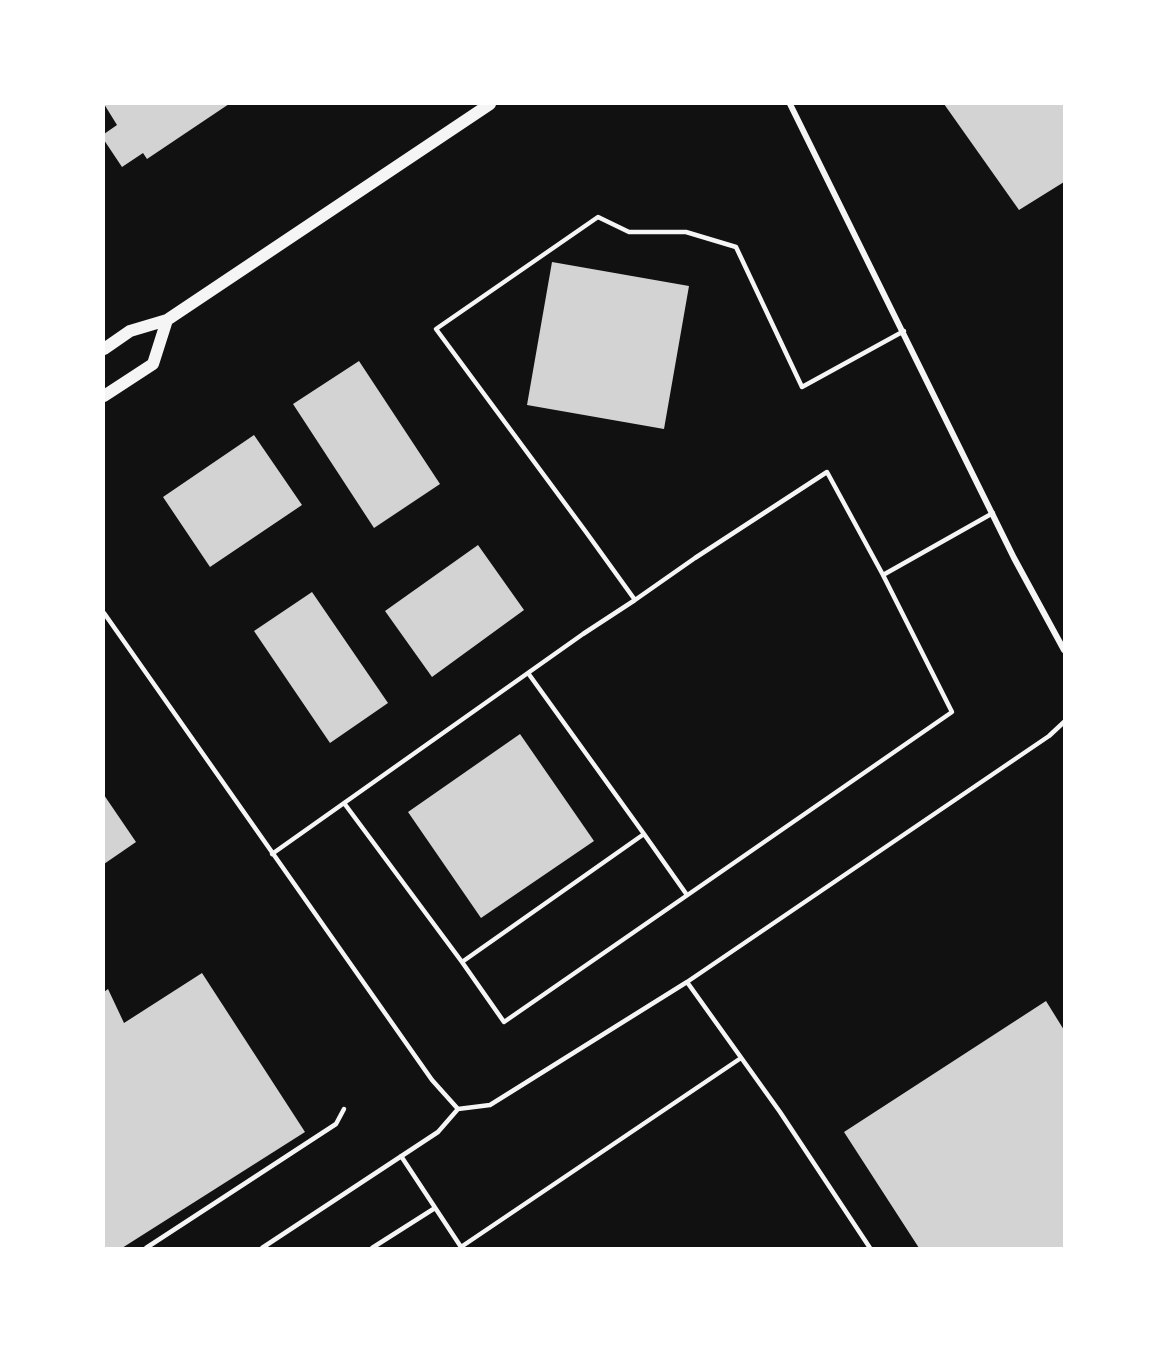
<!DOCTYPE html>
<style>
body{margin:0}
#map{position:relative;width:1168px;height:1352px;overflow:hidden;background:#111;font-family:"PT Sans",sans-serif}
canvas{display:block}
.frame{position:absolute;inset:0;border:105px solid #fff;pointer-events:none}
</style>
<div id="map">
<canvas width="1168" height="1352"></canvas>
<div class="frame"></div>
</div>
<script>
const context = document.querySelector('canvas').getContext('2d');
context.lineJoin = 'round';
function fillPath(path, color) { context.fillStyle = color; context.fill(path, 'evenodd'); }
function stroke(path, color, width, dash) { context.strokeStyle = color; context.lineWidth = width; context.lineCap = dash ? 'butt' : 'round'; context.setLineDash(dash || []); context.stroke(path); }
fillPath(new Path2D(`
 M104 104H229L147 159 143 153 122 167 104 140V134L117 125Z
 M944 104H1064V182L1019 210Z
 M552 262 689 286 664 429 527 405Z
 M359 361 440 484 374 528 293 404Z
 M254 435 302 505 210 567 163 497Z
 M478 545 524 610 432 677 385 611Z
 M312 592 388 703 330 743 254 631Z
 M520 734 594 841 481 918 408 812Z
 M104 795 136 842 104 864Z
 M202 973 305 1132 122 1248H104V992L108 989 124 1023Z
 M1046 1001 1064 1030V1248H919L844 1132Z`), '#d3d3d3');
stroke(new Path2D(`
 M635 600 586 532 436 329 598 217 629 232H686L736 247 802 387 904 331
 M104 613 432 1080 458 1109 490 1105 687 982 1049 736 1064 722
 M344 803 462 962 644 834 528 673
 M644 834 687 895
 M272 854 583 634 635 600 695 558 827 472 883 575 993 513
 M462 962 504 1022 952 712 883 575
 M687 982 780 1112 870 1248
 M401 1156 461 1247 741 1058
 M146 1248 336 1124 344 1109
 M262 1248 438 1132 458 1109
 M372 1248 435 1208`), '#f5f5f5', 4.5);
stroke(new Path2D(`
 M790 104 1014 558 1064 650`), '#f5f5f5', 6);
stroke(new Path2D(`
 M104 349 130 331 167 320 490 104
 M104 396 153 364 167 320`), '#f5f5f5', 12);
</script>
